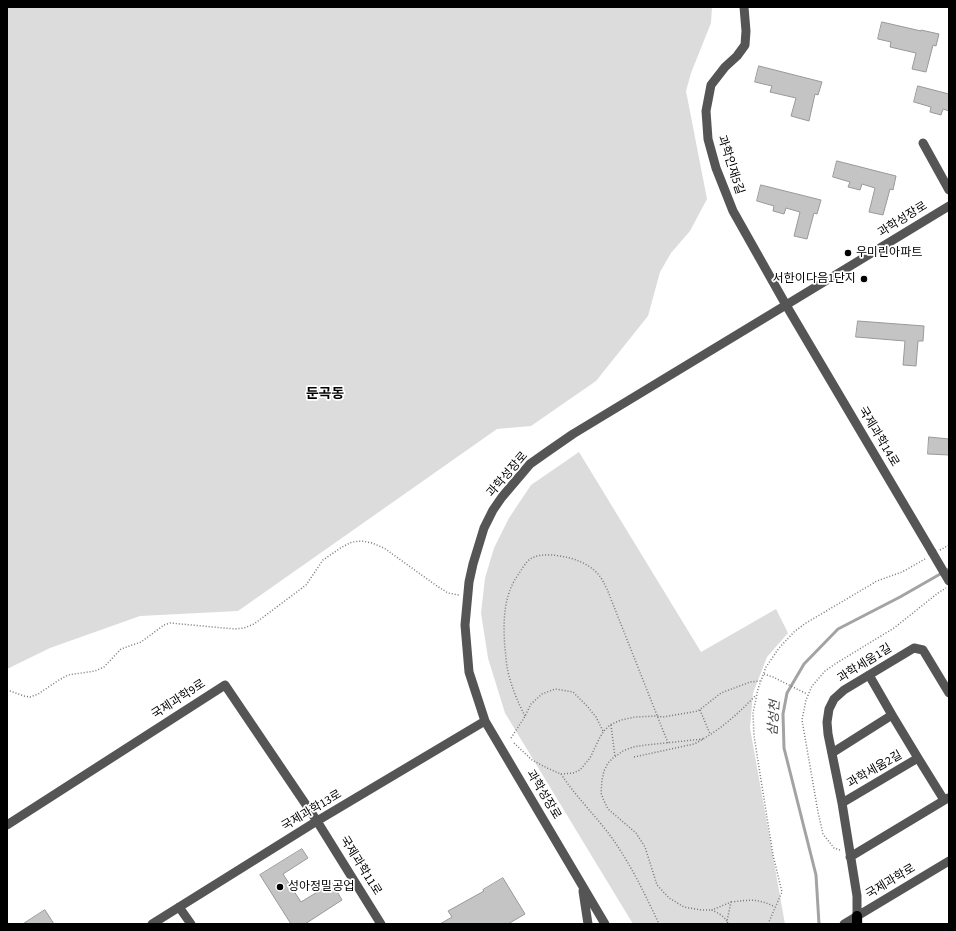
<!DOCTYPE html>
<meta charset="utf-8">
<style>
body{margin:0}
#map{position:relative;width:956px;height:931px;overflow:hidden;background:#fff;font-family:"Source Sans 3",sans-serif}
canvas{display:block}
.frame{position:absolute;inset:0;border:8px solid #000;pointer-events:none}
</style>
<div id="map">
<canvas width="956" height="931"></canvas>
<div class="frame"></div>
</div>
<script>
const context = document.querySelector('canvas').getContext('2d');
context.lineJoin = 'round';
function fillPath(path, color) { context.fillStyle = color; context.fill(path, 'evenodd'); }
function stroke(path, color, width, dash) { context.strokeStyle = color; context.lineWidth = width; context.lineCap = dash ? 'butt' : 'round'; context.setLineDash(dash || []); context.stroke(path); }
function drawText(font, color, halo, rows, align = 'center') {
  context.font = font + ' "Source Sans 3","Noto Sans KR",sans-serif'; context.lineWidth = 3.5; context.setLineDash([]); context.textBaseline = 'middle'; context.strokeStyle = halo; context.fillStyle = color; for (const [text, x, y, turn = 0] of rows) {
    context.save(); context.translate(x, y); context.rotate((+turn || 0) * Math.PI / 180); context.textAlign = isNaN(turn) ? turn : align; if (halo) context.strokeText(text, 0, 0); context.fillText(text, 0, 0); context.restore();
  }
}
fillPath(new Path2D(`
 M7 7H712L711 23 691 73 686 91 707 199 690 231 671 253 660 272 648 316 596 381 531 426 497 429 238 611 140 616 50 648 7 669Z
 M579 452 701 652 776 609 788 633 767 657 753 693 750 728 785 924H633L505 713 488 658 481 613 485 578 494 548 509 518 531 485Z`), '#dcdcdc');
stroke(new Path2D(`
 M819 924 816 875 784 748 783 714 787 693 804 664 838 629 900 597 949 569`), '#a3a3a3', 3);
const building = new Path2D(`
 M882 22 921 31V30L939 34 936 46 933 45 926 72 912 69 916 53 890 47 891 42 878 39Z
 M759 66 822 82 818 95 815 94 809 121 791 116 796 98 770 92 772 86 755 82Z
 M918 86 949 94V111L943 109 941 115 930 112 931 107 914 102Z
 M837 161 896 176 893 190 890 189 883 215 869 212 875 188 862 184 860 190 848 187 850 182 833 177Z
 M761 185 821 200 817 214 814 213 807 239 794 236 800 212 786 208 784 214 773 211 774 206 757 201Z
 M858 321 924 326 923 341H918L916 366 903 365 905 341 856 337Z
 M929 437 949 439V455L928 454Z
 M302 849 308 858 283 874 301 902 332 883 342 900 305 924H291L260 875Z
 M503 878 525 914 508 924H440L452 917 448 911 484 891 483 890Z
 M45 910 54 924H23Z`);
fillPath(building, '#c4c4c4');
stroke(building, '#999', 1);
const major = new Path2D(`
 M857 916V924`);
stroke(major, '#dbdbdb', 12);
stroke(new Path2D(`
 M940 550 949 545
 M764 674 773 677 807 694
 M7 690 24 696 30 697 38 694 59 680 68 675 95 671 104 667 121 649 141 642 164 625 170 623 235 629 244 628 254 624 306 585 323 560 342 547 352 542 362 541 372 543 384 548 437 586 448 593 459 595
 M700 710 710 734
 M525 716C517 701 510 683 507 667 506 661 506 655 505 649 503 623 503 596 518 575 522 569 526 561 532 558 542 553 555 555 565 557 578 559 594 567 601 578 604 582 605 586 607 589L668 743
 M611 725 615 757
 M511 738 524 718 531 704 542 694 555 689 573 692 587 706 596 717 603 731
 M703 739 646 745 633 747 623 751 613 758 608 763 604 771 602 780 601 793 604 801 608 809 636 833 645 847 657 885 669 898 684 907 701 910H712
 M514 743 532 760 547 768 561 774 573 773 580 770 590 758 600 737 604 731 610 725 621 720 635 717 657 716 663 717 698 711 721 693 750 682 760 681
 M634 757 694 744C719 731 737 715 756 695
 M561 774C576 797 596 816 612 838 631 865 645 894 659 924
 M840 850 834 848 823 834 818 812 802 720 806 700 812 686 825 671 835 664 894 628 938 593 946 588
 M731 902C749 900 758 898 775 907
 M728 924C726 917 718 913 712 910L731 902 727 921 728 924
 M768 924 782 892 773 855 754 736 753 713 758 689 766 667 779 648 795 631 806 623 877 581 902 572 925 559`), '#777', 1.5, [1, 2]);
stroke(new Path2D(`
 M744 7 746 31 745 45 737 56 725 67 711 85 706 111 708 139 716 168 733 211 786 305 932 552
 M923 143 949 190
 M892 715 918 758
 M832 753 892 715 869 675
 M842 803 918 758 944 800
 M7 825 225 685 317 821 381 924
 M850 857 948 798
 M583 891 588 924
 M179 907 191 924
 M857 916V896L842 803 828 734 827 722 829 709 834 699 844 690 914 648 923 650 949 693
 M152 924 317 821 485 721
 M605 924 485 721 469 672 465 625 469 582 473 564 484 528 493 510 502 497 530 464 547 452 573 434 786 305 949 206
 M844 924 949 861`), '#555', 9);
stroke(major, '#000', 10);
stroke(new Path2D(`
 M932 552 949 581`), '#555', 9);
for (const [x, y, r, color] of [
 [848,253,4,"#000"],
 [864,279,4,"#000"],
 [280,887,4,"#000"]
]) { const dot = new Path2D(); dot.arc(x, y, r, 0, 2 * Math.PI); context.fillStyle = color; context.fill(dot); stroke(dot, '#fff', 1.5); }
drawText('12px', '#000', '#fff', [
 ["과학인재5길",730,165,72],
 ["과학성장로",903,220,-32],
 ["국제과학14로",878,437,59],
 ["과학성장로",508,475,-49],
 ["과학세움1길",865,664,-32],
 ["국제과학9로",179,700,-33],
 ["과학세움2길",875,770,-30],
 ["과학성장로",543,795,59],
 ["국제과학13로",312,811,-31],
 ["국제과학11로",360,866,58],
 ["국제과학로",891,882,-31]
]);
drawText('12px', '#000', '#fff', [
 ["우미린아파트",856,253],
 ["서한이다음1단지",856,279,"right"],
 ["성아정밀공업",288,887]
], 'left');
drawText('italic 13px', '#444', '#fff', [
 ["삼성천",775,718,-86]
]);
drawText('bold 14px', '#000', '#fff', [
 ["둔곡동",325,395]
]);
</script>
